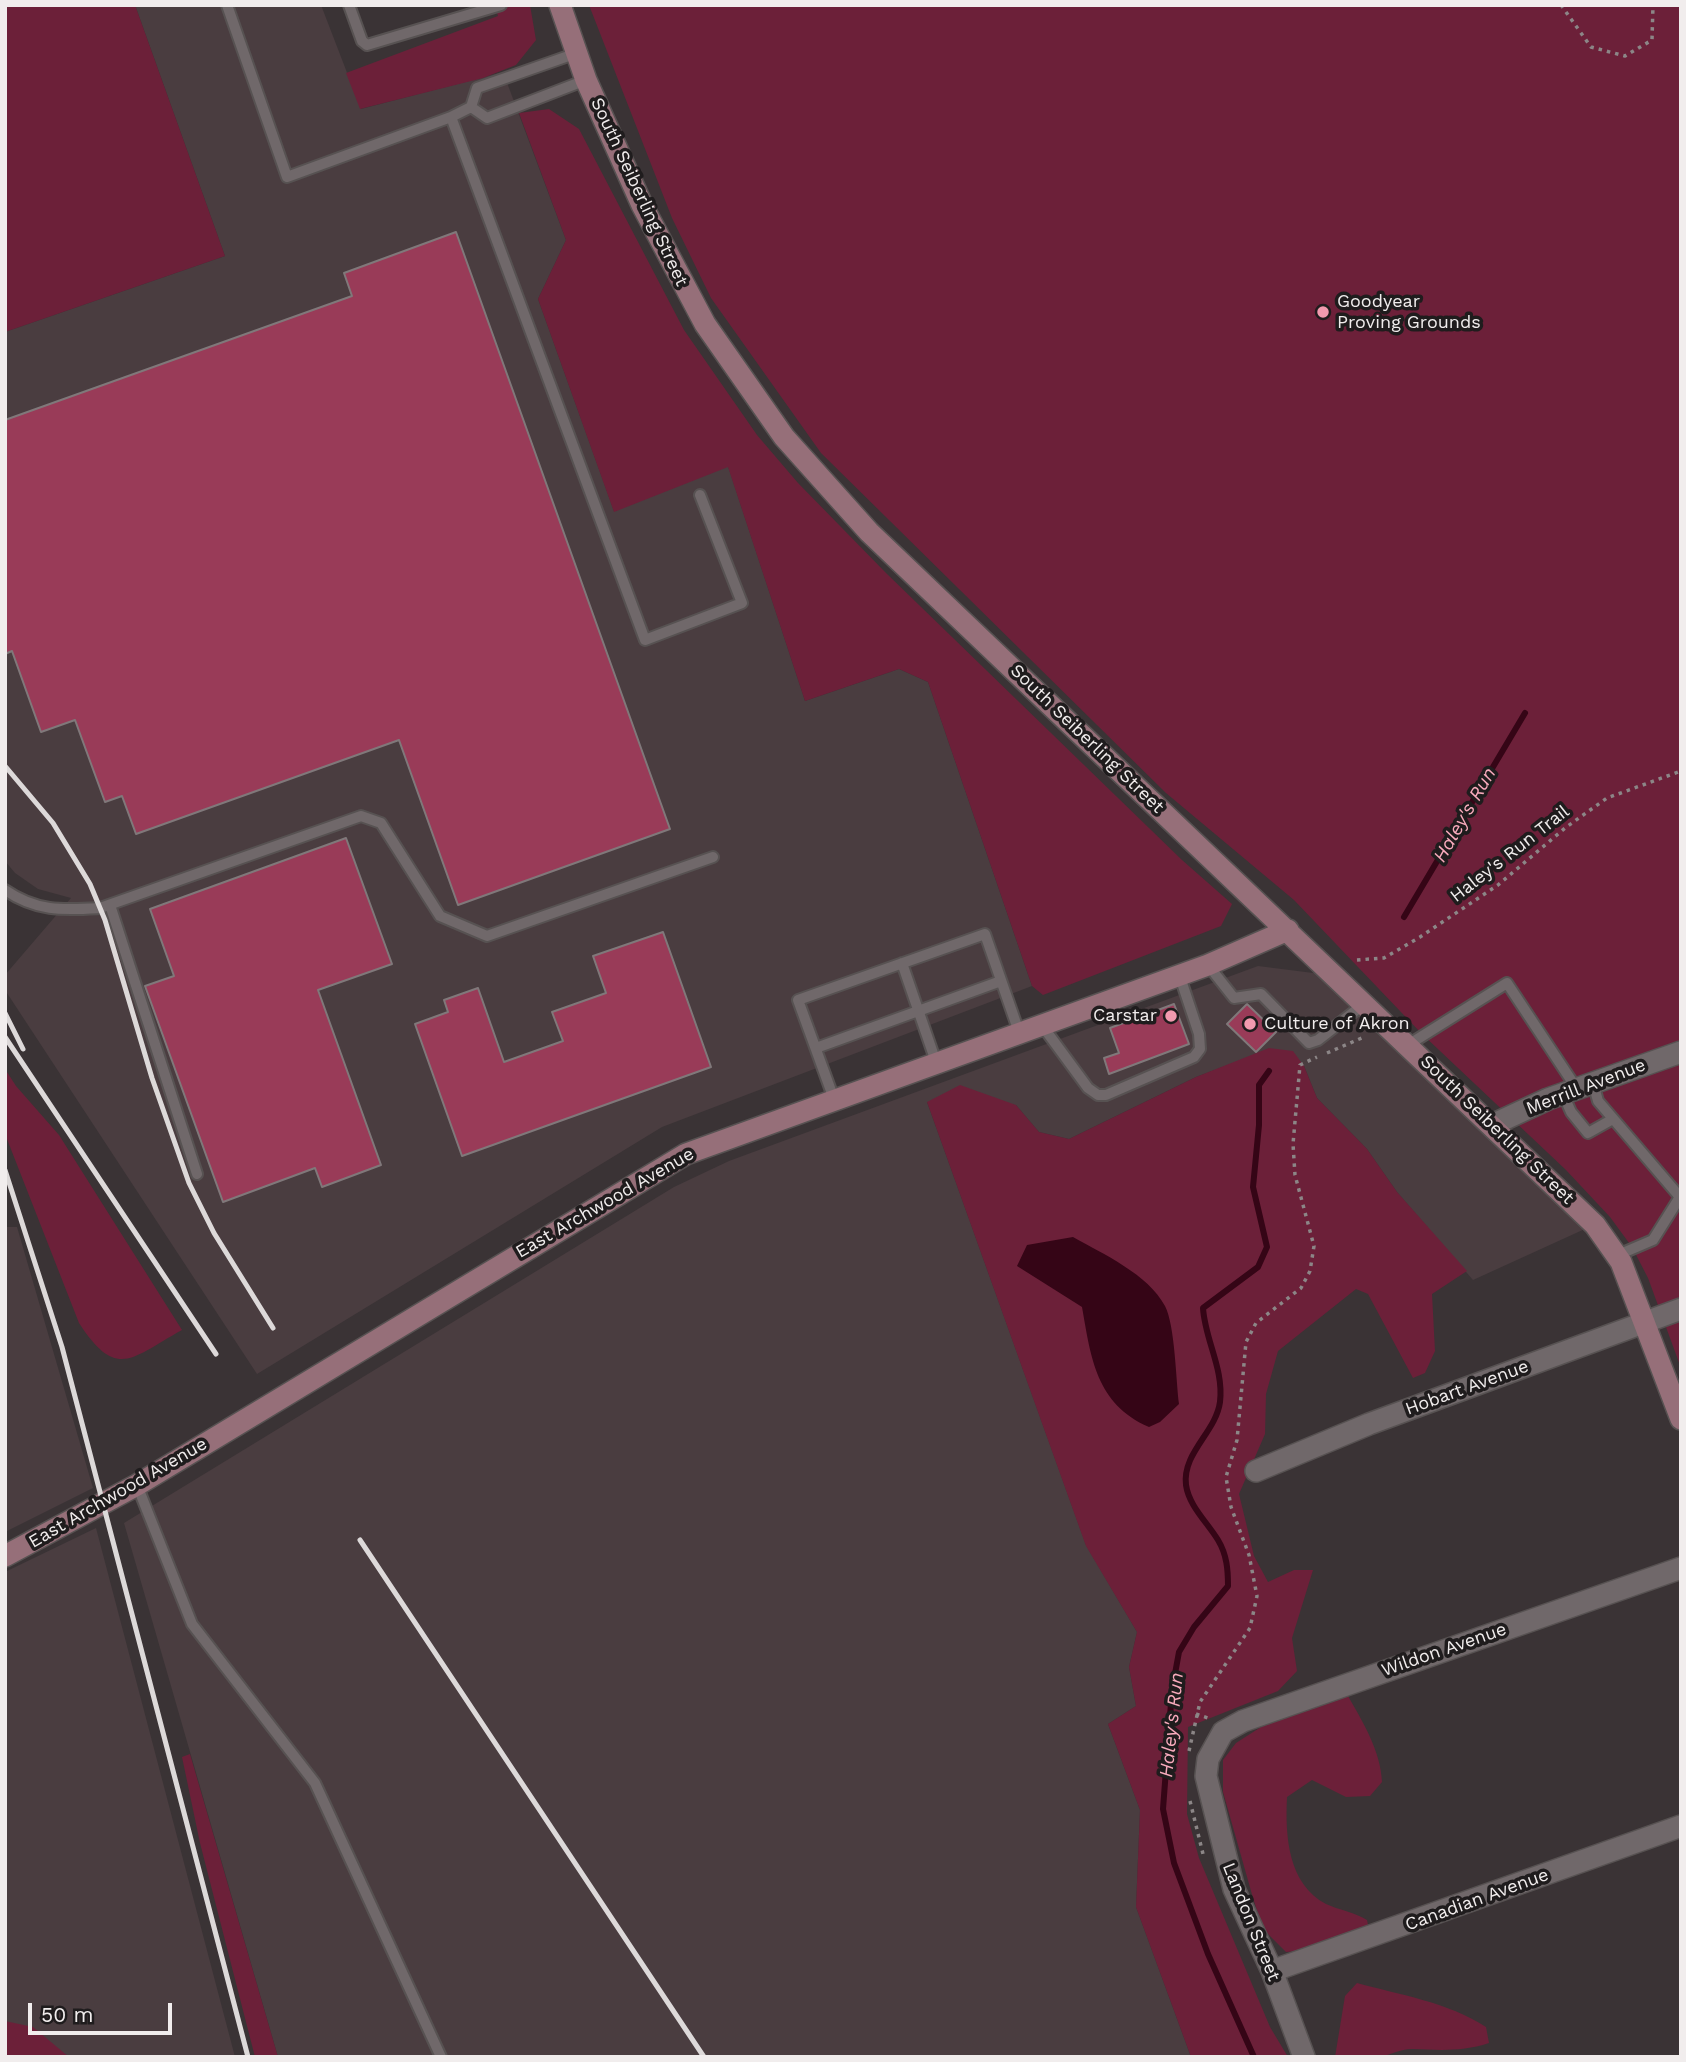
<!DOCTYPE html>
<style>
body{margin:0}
#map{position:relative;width:1686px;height:2062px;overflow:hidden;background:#3a3335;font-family:"Work Sans",sans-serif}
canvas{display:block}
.frame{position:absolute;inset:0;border:7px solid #f1eded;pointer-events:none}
.scale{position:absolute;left:28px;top:2003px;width:144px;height:32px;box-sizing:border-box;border:4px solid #f1eded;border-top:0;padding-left:9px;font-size:21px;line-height:24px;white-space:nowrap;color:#f1eded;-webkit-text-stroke:5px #1f1c1d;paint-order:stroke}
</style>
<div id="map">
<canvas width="1686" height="2062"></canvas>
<div class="frame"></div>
<div class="scale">50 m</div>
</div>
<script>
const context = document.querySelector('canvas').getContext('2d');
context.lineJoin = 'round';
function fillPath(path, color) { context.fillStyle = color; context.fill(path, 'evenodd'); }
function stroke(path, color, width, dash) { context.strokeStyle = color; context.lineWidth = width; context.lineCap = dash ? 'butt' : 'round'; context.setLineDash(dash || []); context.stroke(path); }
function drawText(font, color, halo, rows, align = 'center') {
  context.font = font + ' "Work Sans",sans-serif'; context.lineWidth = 7; context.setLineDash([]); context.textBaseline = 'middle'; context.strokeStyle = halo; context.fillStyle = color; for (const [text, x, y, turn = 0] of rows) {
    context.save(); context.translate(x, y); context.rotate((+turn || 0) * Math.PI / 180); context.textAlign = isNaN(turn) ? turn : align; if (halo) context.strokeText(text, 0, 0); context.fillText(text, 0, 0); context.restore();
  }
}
fillPath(new Path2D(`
 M135 5H321L361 109 503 72 566 240 538 299 614 511 728 466 805 701 899 669 928 682 1032 986 662 1127 257 1374 5 990V975L71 898 38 889 15 873 5 861V332L225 256Z
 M1258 966 1321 974 1587 1228 1473 1280 1397 1192 1367 1149 1317 1098 1304 1066 1231 1064 1196 1077 1069 1139 1039 1132 1016 1105 927 1102 1086 1545 1137 1632 1129 1667 1136 1706 1108 1724 1140 1810 1136 1907 1191 2057H278L124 1523 674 1187 729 1161Z
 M5 1227H17L93 1488 5 1532Z
 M96 1528 235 2057H5V1572Z`), '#4a3d40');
fillPath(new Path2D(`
 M5 5H135L225 256 5 332Z
 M495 5H530L536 40 516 65 483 78 360 109 346 73 498 16Z
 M589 5H1681V1368L1648 1278 1632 1247 1610 1217 1566 1170 1421 1033 1294 900 1166 793 821 453 711 298 672 218Z
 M549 109 579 129 684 330 757 435 798 483 886 573 1182 860 1232 904 1221 926 1043 995 1032 986 928 682 899 669 805 701 728 467 614 512 538 299 566 240 519 113Z
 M1269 1048 1293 1051 1304 1066 1317 1098 1367 1149 1397 1192 1467 1271 1432 1294 1435 1351 1425 1373 1413 1378 1368 1294 1356 1289 1278 1351 1266 1394 1265 1434 1239 1494 1254 1556 1268 1582 1294 1570H1313L1292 1638 1297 1671 1278 1691 1188 1727 1187 1814 1199 1858 1270 2027 1288 2057H1191L1136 1907 1140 1810 1108 1724 1136 1706 1129 1667 1137 1632 1086 1546 927 1102 960 1085 1016 1105 1039 1132 1069 1139 1196 1077Z
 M5 1069 16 1086 59 1135 182 1330C131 1358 117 1381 79 1323L5 1134Z
 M1337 1696H1348C1363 1722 1381 1752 1382 1782L1370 1796 1346 1797 1312 1780 1287 1797C1285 1836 1288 1884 1326 1904 1339 1910 1354 1912 1367 1920L1369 1930 1312 1950 1286 1952 1263 1929 1253 1898 1223 1792V1760L1236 1743 1261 1727Z
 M190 1754 278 2057H255L200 1843 182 1757Z
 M1357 1983C1400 1995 1448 2002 1486 2027L1489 2043C1462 2052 1439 2050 1412 2049 1400 2049 1391 2055 1379 2057 1366 2059 1349 2057 1335 2057L1345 1996Z
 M5 2021 33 2027 69 2057H5Z`), '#6c2039');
fillPath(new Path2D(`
 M1073 1237C1103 1254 1148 1274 1165 1306 1175 1325 1176 1381 1179 1404L1160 1422 1149 1427C1096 1404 1091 1358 1082 1307L1017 1266 1027 1245Z`), '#350516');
stroke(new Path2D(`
 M1404 917 1525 713
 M1254 2057 1208 1954 1174 1863 1163 1809 1172 1690 1179 1652 1194 1627 1228 1586C1228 1570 1227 1555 1218 1540 1207 1522 1189 1506 1186 1485 1182 1453 1216 1432 1220 1402 1224 1369 1205 1340 1203 1308L1258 1267 1267 1247 1253 1187 1259 1125V1085L1269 1071`), '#350516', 6);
const building = new Path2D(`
 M456 232 670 829 458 905 399 740 136 834 122 796 105 802 75 720 41 732 12 651 5 654V420L352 296 344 273Z
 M346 838 392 964 318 990 381 1165 322 1187 315 1168 223 1202 145 986 174 976 150 909Z
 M663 932 711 1067 462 1156 415 1024 448 1012 444 1000 478 988 504 1062 563 1041 552 1012 606 993 593 956Z
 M1174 1004 1189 1044 1109 1074 1104 1058 1119 1053 1110 1028Z
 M1247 1004 1276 1032 1256 1052 1227 1024Z`);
fillPath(building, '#993b58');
stroke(building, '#80787a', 2);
const lane = new Path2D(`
 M227 5 287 177 451 117
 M349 5 362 41 367 45 501 5
 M577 53 477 88 471 107 487 118 586 80
 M471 107 451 117 645 640 742 603 700 495
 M5 890C37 912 63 910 100 908L361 816 381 823 440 916 487 936 713 857
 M110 905 197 1174
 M902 963 936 1062
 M1208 965 1234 998 1261 994 1309 1043 1318 1040 1364 1004
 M1041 1024 1088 1088 1098 1095H1106L1194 1057 1200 1049 1199 1034 1179 974
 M1408 1045 1507 983 1577 1089
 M816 1048 1001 981
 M1593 1083 1598 1101 1680 1197 1653 1240 1618 1255
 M1563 1094 1571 1112 1588 1133 1613 1119
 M834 1099 798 1000 985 934 1019 1032
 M137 1485 192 1624 315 1783 441 2057`);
const street = new Path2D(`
 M1492 1125 1548 1099 1681 1052
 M1256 1471 1369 1424 1681 1309
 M1272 1971 1681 1826
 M1304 2057 1272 1971 1234 1889 1206 1776 1208 1759 1223 1732 1243 1721 1681 1568`);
const secondary = new Path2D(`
 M560 5 586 80 642 205 705 324 784 437 869 532 1595 1225 1621 1262 1681 1419
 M5 1556 137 1485 686 1154 1208 965 1288 930`);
stroke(lane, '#575252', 14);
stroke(street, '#575252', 24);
stroke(secondary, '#575252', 24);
stroke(new Path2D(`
 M1561 5 1591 47 1625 56 1652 40 1653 5
 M1357 960 1384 958 1420 937 1498 885 1565 828 1607 798 1681 771
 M1327 1053 1364 1037
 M1196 1714 1211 1719
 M1189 1751 1200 1702 1250 1628 1257 1596 1249 1555 1231 1507 1226 1477 1237 1440 1246 1342 1256 1323 1301 1288 1310 1271 1314 1246 1295 1175 1293 1144 1300 1065 1317 1057
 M1190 1801 1203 1854`), '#8c8687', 3.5, [3.5, 5]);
stroke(lane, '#70686a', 10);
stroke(street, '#70686a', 21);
stroke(secondary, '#966f79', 21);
stroke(new Path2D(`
 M5 766 53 823 90 884 105 920 152 1078 189 1183 214 1233 273 1328
 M5 1013 23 1049
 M5 1037 216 1354
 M5 1170 62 1347 248 2057
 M360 1540 704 2057`), '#ddd9d9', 5);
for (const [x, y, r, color] of [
 [1323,312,7,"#f29aaf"],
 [1171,1016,7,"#f29aaf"],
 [1250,1024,7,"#f29aaf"]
]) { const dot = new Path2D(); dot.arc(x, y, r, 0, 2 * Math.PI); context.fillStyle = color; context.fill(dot); stroke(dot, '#1f1c1d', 2.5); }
drawText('18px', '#f1eded', '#1f1c1d', [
 ["South Seiberling Street",639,192,65],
 ["South Seiberling Street",1087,739,44],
 ["Haley's Run Trail",1510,854,-38],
 ["Merrill Avenue",1586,1087,-21],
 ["South Seiberling Street",1497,1130,44],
 ["East Archwood Avenue",605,1203,-30],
 ["Hobart Avenue",1467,1388,-20],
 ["East Archwood Avenue",118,1493,-30],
 ["Wildon Avenue",1444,1650,-19],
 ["Canadian Avenue",1477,1900,-20],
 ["Landon Street",1251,1922,68]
]);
drawText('18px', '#f1eded', '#1f1c1d', [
 ["Goodyear",1337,302],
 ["Proving Grounds",1337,323],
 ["Carstar",1157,1016,"right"],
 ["Culture of Akron",1264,1024]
], 'left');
drawText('italic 19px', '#f8aabc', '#1f1c1d', [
 ["Haley's Run",1465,815,-60],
 ["Haley's Run",1172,1725,-84]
]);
</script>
